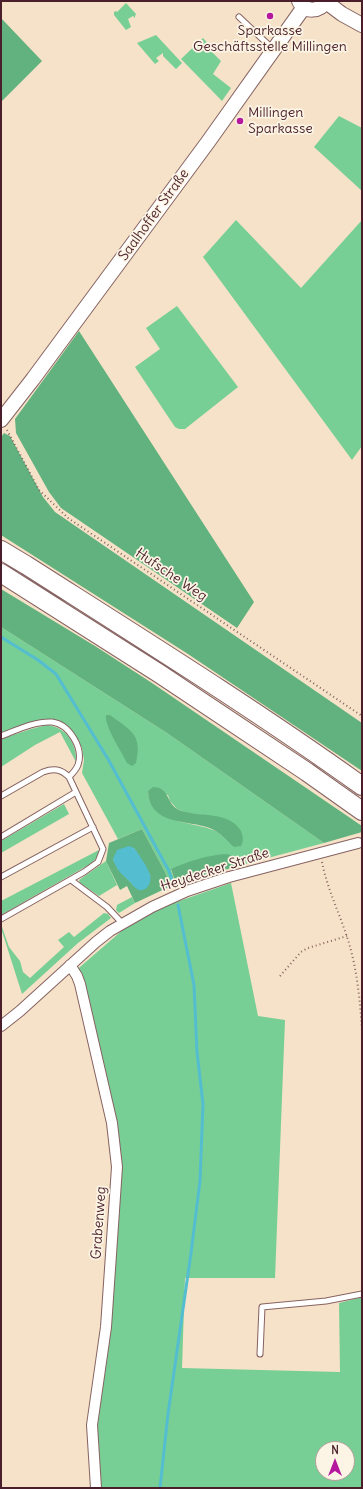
<!DOCTYPE html>
<meta charset="utf-8">
<style>
body{margin:0}
#map{position:relative;width:363px;height:1489px;overflow:hidden;background:#f6e2c8;font-family:Delius,sans-serif}
canvas{display:block}
.frame{position:absolute;inset:0;border:2px solid #4a1f2b;pointer-events:none}
.north{position:absolute;left:315px;top:1441px;width:40px;height:40px;box-sizing:border-box;background:#fcf5e5;border:1px solid #b59f9b;border-radius:50%;rotate:0deg;font-size:11px;font-weight:700;line-height:16px;text-align:center;color:#4a1f2b}
.north::after{content:'';display:block;margin:auto;width:14px;height:18px;background:#b5179e;clip-path:polygon(50% 0,100% 100%,50% 72%,0 100%)}
</style>
<div id="map">
<canvas width="363" height="1489"></canvas>
<div class="frame"></div>
<div class="north">N</div>
</div>
<script>
const context = document.querySelector('canvas').getContext('2d');
context.lineJoin = 'round';
function fillPath(path, color) { context.fillStyle = color; context.fill(path, 'evenodd'); }
function stroke(path, color, width, dash) { context.strokeStyle = color; context.lineWidth = width; context.lineCap = dash ? 'butt' : 'round'; context.setLineDash(dash || []); context.stroke(path); }
function drawText(font, color, halo, rows, align = 'center') {
  context.font = font + ' Delius,sans-serif'; context.lineWidth = 3.5; context.setLineDash([]); context.textBaseline = 'middle'; context.strokeStyle = halo; context.fillStyle = color; for (const [text, x, y, turn = 0] of rows) {
    context.save(); context.translate(x, y); context.rotate((+turn || 0) * Math.PI / 180); context.textAlign = isNaN(turn) ? turn : align; if (halo) context.strokeText(text, 0, 0); context.fillText(text, 0, 0); context.restore();
  }
}
fillPath(new Path2D(`
 M126 3 136 14 135 16V18L133 16 128 19 131 27 126 30 114 15V12L116 11 117 12Z
 M156 35 182 63 176 69 163 56V53L156 58 159 61 155 64 137 43Z
 M203 38 212 48 210 50 221 61 213 74 231 88 222 101 181 59Z
 M339 116 362 128V191L314 147Z
 M236 220 301 288 362 220V446L352 460 203 257Z
 M177 306 238 387 185 429H179L175 427 135 367 160 349 146 328Z
 M1 627 167 733 324 843 238 866 236 860 171 870 176 884 171 886 165 872 142 829 118 839 82 773 84 760 82 748 75 734 68 726 58 720 45 719 1 733ZM148 791 168 795 170 801 177 809 187 813 202 815 230 844C224 838 219 831 210 829 188 821 150 823 148 791Z
 M47 725C66 727 77 743 76 762L60 732 35 745 1 767V739L31 729Z
 M64 804 69 814 1 853V841Z
 M99 850V855L92 863 1 915V901Z
 M106 861 117 885 99 896 80 883 79 880Z
 M231 883 258 1016 285 1020 275 1278H185L182 1368 340 1372 339 1303 362 1297V1488H96L92 1425 117 1167 73 973 125 928 162 907ZM323 1449H347V1473H323Z
 M132 897 135 903 119 913 116 910 117 905Z
 M104 913 108 914 111 918 78 943 22 994 1 928V924L9 947 20 961 23 972 30 978 64 947 58 940 69 932 74 937Z`), '#77cf95');
fillPath(new Path2D(`
 M1 18 42 61 1 102Z
 M79 331 254 602 237 628 61 508 49 492 16 433 15 419Z
 M4 433 10 436 43 497 55 512 362 723V771L188 654 1 535V437Z
 M1 589 95 646 152 683 362 826V832L324 843 167 733 1 627Z
 M106 715H110C130 730 143 734 136 763L132 766 127 763C122 752 104 726 106 715Z
 M153 787C170 787 166 804 179 810 198 818 229 810 241 831 243 836 244 841 241 846L234 847C227 841 221 833 212 829 189 819 150 827 148 791Z
 M142 829 165 872 171 886 135 903 127 886 120 890 106 861 109 843ZM134 848 150 875 135 887 118 869 113 859Z
 M227 854C234 856 236 859 238 866L176 884 171 869C189 861 207 855 227 854Z`), '#61b27e');
fillPath(new Path2D(`
 M129 846 134 848C140 856 147 866 150 875 152 882 147 892 139 890 134 888 131 882 127 879 120 873 116 868 113 859L117 850Z`), '#54bdd0');
stroke(new Path2D(`
 M1 637 38 660 56 674 108 759 169 871 173 883
 M160 1488 168 1414 191 1253 200 1181 203 1104 197 1052 194 985 178 905`), '#54bdd0', 3);
const lane = new Path2D(`
 M239 17 273 49
 M1 736C17 730 35 721 52 722 69 724 84 748 78 765 76 770 73 773 69 777
 M1 796 43 772C54 768 61 769 69 777L103 849 98 862 84 872 1 919
 M1 837 76 792
 M1 877 93 827
 M71 880 107 907 123 924
 M260 1354 262 1307 326 1301 362 1294`);
const street = new Path2D(`
 M70 965 77 976 80 984 112 1123 117 1167 106 1327 92 1425 96 1488
 M1 1026 20 1011 96 942 110 931 152 907 187 891 229 877 358 843`);
const secondary = new Path2D(`
 M299 1C305 13 320 12 326 1
 M326 2 342 14 362 25
 M1 420 33 379 208 142 304 7`);
const highway = new Path2D(`
 M1 550 26 565C139 637 253 708 362 786
 M1 573 160 674 307 772 362 811`);
stroke(lane, '#866362', 7);
stroke(street, '#866362', 12);
stroke(secondary, '#866362', 16);
stroke(highway, '#866362', 20);
stroke(new Path2D(`
 M7 430 39 490 68 518 362 716
 M322 862C327 888 339 912 347 937 357 967 360 1000 362 1031
 M280 976 301 952 308 948 347 936`), '#866362', 2, [1, 3]);
stroke(lane, '#fff', 5);
stroke(street, '#fff', 10);
stroke(secondary, '#fff', 14);
stroke(highway, '#fff', 18);
for (const [x, y, r, color] of [
 [270,16,4,"#b5179e"],
 [240,121,4,"#b5179e"]
]) { const dot = new Path2D(); dot.arc(x, y, r, 0, 2 * Math.PI); context.fillStyle = color; context.fill(dot); stroke(dot, '#fcf5e5', 1.5); }
drawText('14px', '#4a1f2b', '#fcf5e5', [
 ["Sparkasse",270,31],
 ["Geschäftsstelle Millingen",270,47],
 ["Millingen",248,113,"left"],
 ["Sparkasse",248,129,"left"]
]);
drawText('14px', '#4a1f2b', '#fcf5e5', [
 ["Saalhoffer Straße",154,215,-54],
 ["Hufsche Weg",171,575,34],
 ["Heydecker Straße",215,870,-18],
 ["Grabenweg",99,1223,-86]
]);
</script>
